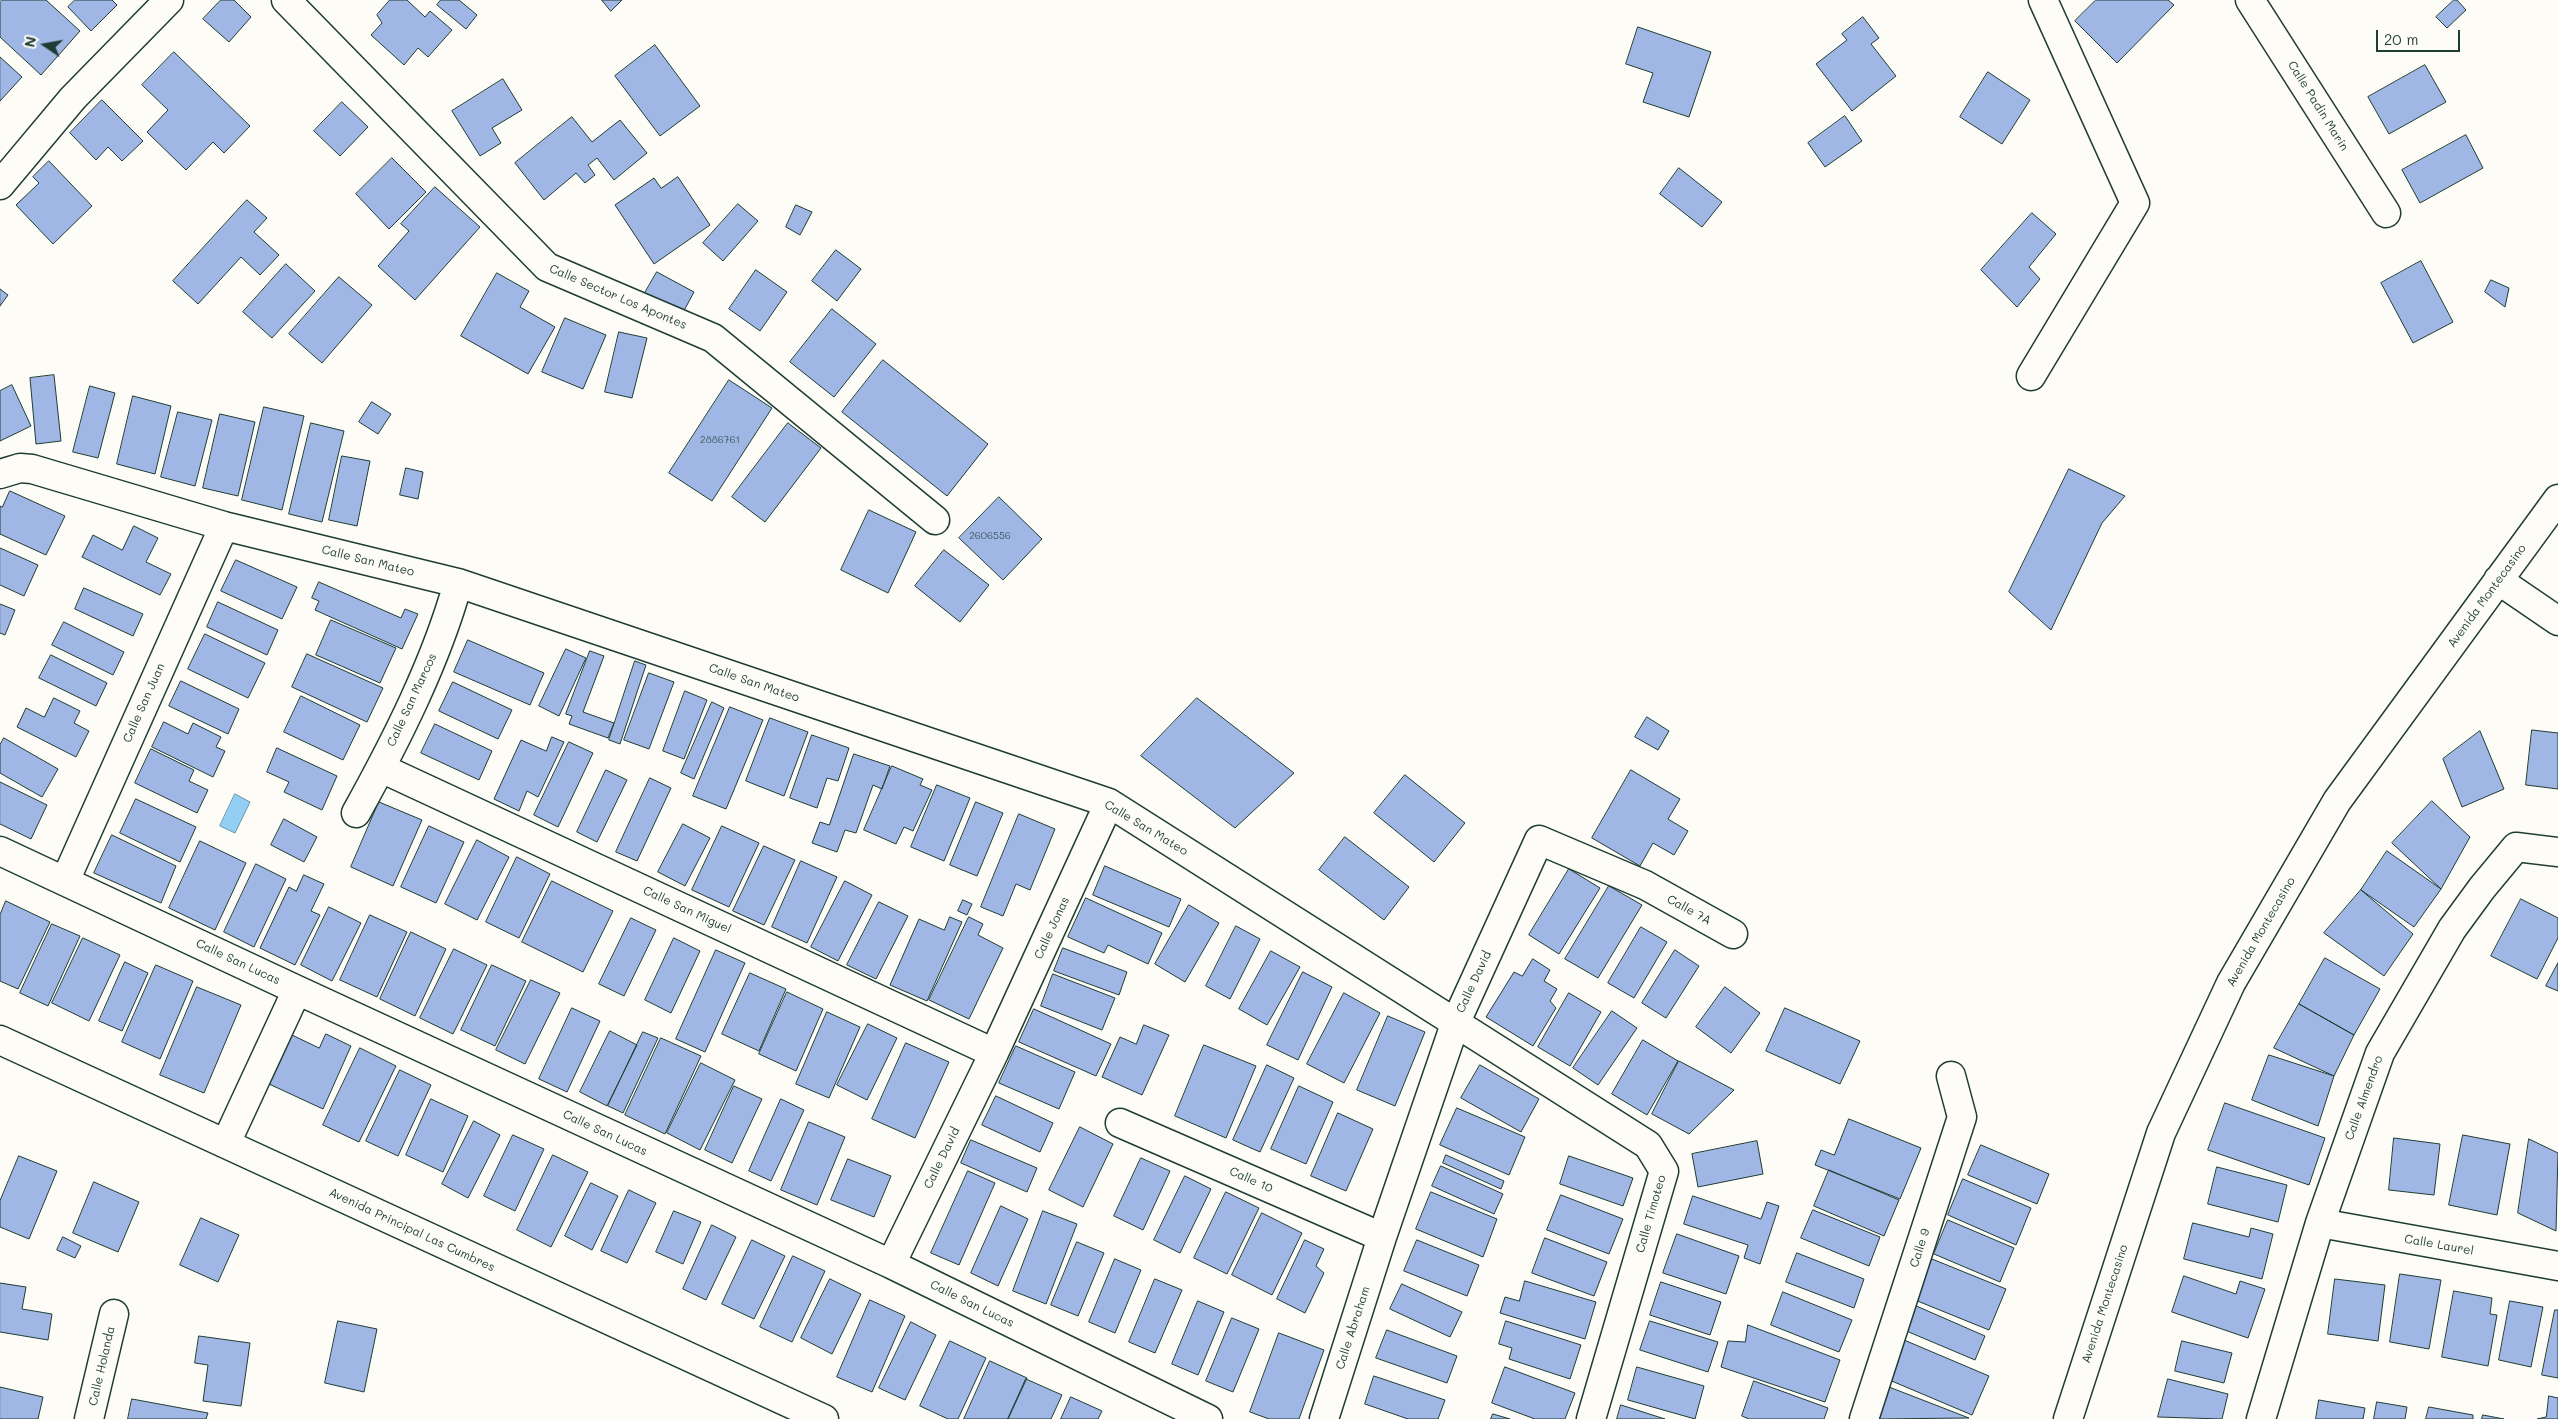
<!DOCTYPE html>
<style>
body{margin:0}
#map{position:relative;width:2558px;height:1419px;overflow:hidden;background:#fdfcf7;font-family:Mali,sans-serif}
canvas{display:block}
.north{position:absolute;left:20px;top:20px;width:50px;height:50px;-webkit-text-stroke:4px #fdfcf7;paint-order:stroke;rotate:282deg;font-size:14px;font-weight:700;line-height:20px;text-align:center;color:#1f3d34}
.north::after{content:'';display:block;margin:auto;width:18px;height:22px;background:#1f3d34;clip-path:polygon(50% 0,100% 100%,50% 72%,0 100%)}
.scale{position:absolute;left:2376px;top:30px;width:84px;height:22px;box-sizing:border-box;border:2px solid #1f3d34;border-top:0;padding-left:6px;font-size:15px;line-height:18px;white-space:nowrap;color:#1f3d34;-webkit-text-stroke:4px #fdfcf7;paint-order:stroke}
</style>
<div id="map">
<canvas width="2558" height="1419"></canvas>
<div class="north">N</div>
<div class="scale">20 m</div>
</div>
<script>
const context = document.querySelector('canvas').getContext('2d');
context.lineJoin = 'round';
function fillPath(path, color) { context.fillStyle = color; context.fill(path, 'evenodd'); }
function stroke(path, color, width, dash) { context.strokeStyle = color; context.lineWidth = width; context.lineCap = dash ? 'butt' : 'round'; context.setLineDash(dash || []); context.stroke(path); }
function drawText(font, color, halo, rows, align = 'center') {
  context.font = font + ' Mali,sans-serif'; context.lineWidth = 5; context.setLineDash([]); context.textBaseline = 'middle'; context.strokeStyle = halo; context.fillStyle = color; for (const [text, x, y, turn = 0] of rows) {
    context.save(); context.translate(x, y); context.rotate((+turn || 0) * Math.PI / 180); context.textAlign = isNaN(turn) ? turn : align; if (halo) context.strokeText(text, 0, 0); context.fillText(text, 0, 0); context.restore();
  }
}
const water = new Path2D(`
 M235 794 250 802 235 833 220 826Z`);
fillPath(water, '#93cff3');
stroke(water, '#6595a7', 1);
const building = new Path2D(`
 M2 0H46L80 31 41 75 0 37V2Z
 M75 0H112L117 5 91 31 68 7Z
 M221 0H234L251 17 229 42 203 19Z
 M390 0H407L425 17 430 11 452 30 428 57 418 48 404 65 371 35 382 23 377 15Z
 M441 0H459L477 15 466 29 437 5Z
 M602 0H622L611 11Z
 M2096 0H2168L2174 5 2117 63 2075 21Z
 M2454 0H2457L2466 10 2447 28 2436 17Z
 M1863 17 1879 38 1871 44 1896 76 1852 111 1816 64 1847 40 1842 34Z
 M1638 27 1711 52 1689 117 1643 102 1653 73 1626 64Z
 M655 45 700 106 660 136 615 76Z
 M174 52 250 126 224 153 213 142 186 170 147 132 168 110 142 85Z
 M0 57 22 77 0 101Z
 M2425 65 2446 102 2389 134 2368 97Z
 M1988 72 2030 100 2002 144 1960 117Z
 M503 79 522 110 492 128 501 143 480 156 452 111Z
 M102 100 143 141 122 161 108 147 96 160 70 133Z
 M342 102 368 127 340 156 314 131Z
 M1845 116 1862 141 1825 167 1808 143Z
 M572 117 592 142 620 120 647 153 614 180 597 158 588 165 595 175 585 183 576 173 544 200 515 163Z
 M2466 135 2483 168 2420 203 2402 170Z
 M392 158 426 192 389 229 356 194Z
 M49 161 92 206 53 244 16 205 39 183 33 177Z
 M1679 168 1722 202 1702 227 1660 194Z
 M678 177 710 225 654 264 615 205 654 178 661 188Z
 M435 187 480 227 415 300 378 266 409 231 401 224Z
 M247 200 267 218 254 232 279 255 260 275 241 257 198 304 173 281Z
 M738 204 758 221 723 261 703 243Z
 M796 205 812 212 800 235 786 227Z
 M2032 213 2056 234 2029 267 2040 279 2017 307 1981 270Z
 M836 250 861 269 837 301 812 281Z
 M2421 261 2453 322 2413 343 2381 283Z
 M286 264 315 291 272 338 243 312Z
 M756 270 787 292 760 331 729 309Z
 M657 272 694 292 680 318 642 298Z
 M497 273 529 291 520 307 555 327 528 374 461 336Z
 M339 277 372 305 322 363 289 334Z
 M2491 280 2509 288 2505 307 2485 292Z
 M0 289 8 295 0 306Z
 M832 309 876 344 834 397 790 362Z
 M565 318 606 335 583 389 542 372Z
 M619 332 647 338 632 398 605 392Z
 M883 360 988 444 947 496 842 412Z
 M54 375 61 441 36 444 30 378Z
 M729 380 772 408 712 501 669 473Z
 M12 385 31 426 0 441V391Z
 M90 386 115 393 98 458 73 452Z
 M133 396 171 406 155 474 117 464Z
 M372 402 391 414 378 434 359 422Z
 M264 407 304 416 282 510 242 500Z
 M178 412 212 420 195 486 161 477Z
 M220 414 255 422 238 496 203 488Z
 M311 423 344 431 322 522 289 514Z
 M788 423 821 448 765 522 732 497Z
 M342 456 370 461 357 526 329 520Z
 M406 468 423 472 418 499 400 495Z
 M2069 469 2125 496 2102 523 2051 630 2009 592Z
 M10 491 65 516 46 555 0 534V506L2 507Z
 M999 497 1042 539 1003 580 959 538Z
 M869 510 916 532 888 593 841 570Z
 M134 526 158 538 146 562 171 574 160 595 82 557 93 535 122 550Z
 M0 548 38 565 24 596 0 585Z
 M944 550 989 585 960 622 915 586Z
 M236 560 297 587 282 619 221 591Z
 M319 582 401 618 405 609 418 614 402 649 315 610 319 601 312 598Z
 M84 588 143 614 133 636 75 609Z
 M218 602 278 630 267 655 207 627Z
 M0 604 15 610 5 635 0 633Z
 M331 620 396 648 380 683 316 655Z
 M64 622 124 652 113 675 52 645Z
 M205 634 265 663 248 698 188 669Z
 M468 640 544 673 530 705 454 672Z
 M566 649 586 658 559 716 539 706Z
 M590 651 604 656 583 712 614 723 608 738 569 724 572 716 566 714Z
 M307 654 383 688 367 722 292 687Z
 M51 655 107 683 96 706 39 678Z
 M635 661 646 665 620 744 609 740Z
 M649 673 674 682 649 749 624 740Z
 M181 681 239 709 228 734 169 706Z
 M453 682 512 710 498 739 439 711Z
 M685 691 707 700 684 759 663 751Z
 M301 696 360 725 343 760 284 732Z
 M54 698 80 711 74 723 89 731 76 757 17 727 26 708 44 717Z
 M1197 698 1294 773 1235 828 1141 756Z
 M712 702 724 708 694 779 681 773Z
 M730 707 763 720 726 809 693 796Z
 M1647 717 1669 731 1658 750 1635 737Z
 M770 718 808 732 784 796 746 781Z
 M164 722 188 734 193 723 221 737 216 747 225 751 213 777 152 747Z
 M435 724 492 751 479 780 421 753Z
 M2532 730 2558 733V789L2526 785Z
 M2480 731 2504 789 2462 807 2443 759Z
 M812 735 849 748 838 781 827 778 817 808 790 798Z
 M552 737 564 742 538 797 527 791 519 811 494 799 521 740 546 751Z
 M4 738 58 769 42 797 0 773V745Z
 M569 742 593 753 558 827 534 815Z
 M277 748 337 776 322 810 284 792 289 782 267 772Z
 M151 749 194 770 189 781 208 790 197 813 135 783Z
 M854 754 890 766 882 789 873 785 856 833 845 830 837 852 812 843 820 822 829 825Z
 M892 766 923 779 920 785 932 790 913 831 904 827 896 844 864 830Z
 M606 770 627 780 597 842 577 832Z
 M1631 770 1680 799 1668 819 1688 831 1674 855 1653 843 1640 866 1592 838Z
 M1405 775 1465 823 1434 862 1374 813Z
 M650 778 671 788 637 861 616 852Z
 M0 782 47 805 31 839 0 824Z
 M937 785 970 798 944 861 911 847Z
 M136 799 196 827 180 862 120 833Z
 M2432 801 2470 837 2441 889 2392 843Z
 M379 802 422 820 393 886 351 867Z
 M976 802 1003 813 977 876 950 865Z
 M1019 814 1055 829 1030 890 1016 884 1003 916 981 907Z
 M284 819 317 837 304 862 271 845Z
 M683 824 710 838 685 886 658 872Z
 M429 826 464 842 436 903 401 887Z
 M722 826 759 843 729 907 692 890Z
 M112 835 176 866 161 903 94 873Z
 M1345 837 1409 887 1384 920 1319 870Z
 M477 840 509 857 477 920 445 904Z
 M200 841 246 863 215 930 169 908Z
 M764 846 795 860 764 925 733 911Z
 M2387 851 2441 889 2414 927 2361 890Z
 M517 857 550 874 519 938 486 922Z
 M801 861 837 877 807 943 772 927Z
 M256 864 286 879 254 947 224 932Z
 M1105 866 1181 899 1169 927 1093 895Z
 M1569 869 1600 888 1559 954 1529 935Z
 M304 875 324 884 311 911 320 915 295 965 260 948 289 887 296 891Z
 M552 881 613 911 583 972 522 942Z
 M845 881 872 895 838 961 811 947Z
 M1609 886 1642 905 1598 978 1565 959Z
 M2361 890 2413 934 2384 976 2324 933Z
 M1086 898 1162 933 1148 964 1108 945 1104 953 1068 937Z
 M2521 899 2558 918V938L2537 979 2491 956Z
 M963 900 972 904 967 915 958 911Z
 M6 901 50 922 18 989 0 981V915Z
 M879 902 908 916 876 979 847 965Z
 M1189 905 1219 923 1185 982 1155 964Z
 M329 907 361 923 332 981 301 965Z
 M370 915 407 932 377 997 340 980Z
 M950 917 962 922 927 1001 890 985 919 919 944 930Z
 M969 917 983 924 978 935 1003 948 969 1019 929 1000Z
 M631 918 656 930 624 996 599 984Z
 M52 924 80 936 48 1006 20 993Z
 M1236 926 1260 939 1230 999 1206 986Z
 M1641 927 1667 942 1634 998 1608 983Z
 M411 932 446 949 415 1016 380 999Z
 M83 938 120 955 89 1021 52 1003Z
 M674 938 700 951 671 1013 645 1000Z
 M1063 948 1127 972 1119 995 1054 971Z
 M454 949 487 965 453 1034 420 1018Z
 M716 950 745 963 705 1052 676 1039Z
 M1675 950 1699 966 1666 1018 1642 1003Z
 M1271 951 1300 967 1267 1025 1239 1009Z
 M2325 958 2380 989 2354 1035 2299 1004Z
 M1533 959 1550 970 1544 981 1557 989 1550 1001 1556 1008 1533 1046 1486 1017 1514 972 1522 976Z
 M125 962 148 973 122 1031 99 1021Z
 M2558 963V991L2546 986Z
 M156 965 193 981 160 1059 122 1042Z
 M492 965 526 981 495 1046 461 1030Z
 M1303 972 1332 987 1298 1060 1267 1045Z
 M750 973 786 989 759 1051 722 1034Z
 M1053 974 1115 998 1102 1030 1041 1006Z
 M531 980 560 993 525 1064 496 1050Z
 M197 987 241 1005 204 1093 160 1075Z
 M1725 987 1760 1013 1731 1053 1696 1027Z
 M787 992 823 1009 796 1071 759 1054Z
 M1344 993 1380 1013 1344 1083 1307 1064Z
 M1569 993 1601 1012 1570 1066 1538 1047Z
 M2299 1004 2354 1035 2334 1076 2274 1048Z
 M572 1008 600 1021 567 1092 539 1079Z
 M1785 1008 1860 1041 1840 1084 1766 1051Z
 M1034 1009 1111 1044 1096 1076 1019 1042Z
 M1612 1011 1637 1028 1598 1085 1573 1068Z
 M827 1012 860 1027 829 1098 796 1084Z
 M1388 1016 1425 1032 1395 1106 1357 1090Z
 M868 1024 897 1038 867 1100 837 1085Z
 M1144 1025 1169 1035 1142 1095 1102 1077 1120 1037 1136 1044Z
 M610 1031 637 1045 607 1106 580 1092Z
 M643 1032 658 1038 623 1113 608 1106Z
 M326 1034 351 1046 323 1109 269 1084 292 1035 319 1048Z
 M661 1038 701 1056 665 1134 625 1115Z
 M1643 1040 1678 1061 1647 1115 1612 1094Z
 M906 1043 949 1062 915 1138 872 1119Z
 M1204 1045 1256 1066 1226 1138 1175 1116Z
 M1016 1046 1075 1072 1059 1109 999 1083Z
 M360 1048 396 1066 359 1142 323 1125Z
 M2269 1055 2334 1076 2318 1126 2252 1100Z
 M1679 1061 1734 1090 1689 1134 1652 1114Z
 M701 1063 735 1080 700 1150 667 1133Z
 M1267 1065 1294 1078 1260 1152 1233 1140Z
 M1480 1065 1539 1099 1521 1132 1461 1098Z
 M400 1070 431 1085 398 1156 366 1141Z
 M734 1086 762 1099 732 1163 705 1150Z
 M1299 1086 1333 1102 1306 1164 1271 1149Z
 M996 1096 1053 1123 1040 1152 982 1125Z
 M431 1099 468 1116 443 1172 406 1155Z
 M781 1099 804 1110 771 1181 749 1171Z
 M2225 1103 2325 1138 2309 1185 2208 1150Z
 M1457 1108 1525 1137 1509 1175 1440 1145Z
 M1338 1113 1373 1129 1346 1191 1311 1176Z
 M1849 1119 1921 1148 1900 1199 1815 1165 1821 1150 1834 1155Z
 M474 1121 500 1135 468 1198 442 1184Z
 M809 1122 845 1137 817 1205 781 1190Z
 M1080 1127 1113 1144 1083 1207 1049 1190Z
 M513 1135 544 1149 515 1211 484 1196Z
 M2463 1135 2510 1144 2497 1215 2449 1205Z
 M2394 1138 2440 1144 2434 1195 2389 1190Z
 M2529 1139 2558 1153 2556 1231 2518 1213Z
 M971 1140 1037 1168 1027 1192 961 1163Z
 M1757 1141 1763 1174 1698 1187 1692 1154Z
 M1981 1145 2049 1174 2037 1204 1968 1175Z
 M553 1155 588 1172 551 1247 517 1230Z
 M1446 1155 1504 1181 1501 1189 1443 1163Z
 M19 1156 57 1171 29 1239 0 1227V1201Z
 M1569 1156 1633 1178 1623 1206 1560 1184Z
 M1141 1158 1170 1171 1143 1230 1114 1216Z
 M848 1159 891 1176 874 1217 831 1200Z
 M1441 1166 1503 1194 1494 1214 1432 1186Z
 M2217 1167 2287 1185 2278 1222 2208 1204Z
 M1829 1170 1899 1200 1884 1236 1814 1206Z
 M968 1171 995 1183 959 1265 931 1253Z
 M1185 1176 1211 1189 1180 1253 1154 1240Z
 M1963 1179 2031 1208 2016 1245 1948 1215Z
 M94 1182 139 1202 118 1252 73 1233Z
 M591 1183 618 1196 592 1250 565 1236Z
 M629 1190 656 1203 627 1263 601 1251Z
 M1226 1192 1259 1208 1227 1274 1194 1258Z
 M1431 1192 1497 1219 1483 1257 1416 1229Z
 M1561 1195 1623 1219 1609 1254 1547 1230Z
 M1693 1196 1761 1219 1767 1202 1779 1206 1760 1264 1744 1258 1748 1245 1684 1224Z
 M1001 1206 1028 1219 998 1286 971 1273Z
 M1813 1210 1880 1237 1869 1266 1801 1238Z
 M674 1211 701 1222 683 1264 656 1252Z
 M1043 1211 1077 1224 1046 1304 1013 1291Z
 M1262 1213 1302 1233 1272 1295 1232 1275Z
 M201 1218 239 1235 218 1282 180 1265Z
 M1948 1220 2014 1248 2000 1282 1934 1254Z
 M2193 1223 2249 1237 2251 1228 2273 1234 2262 1279 2184 1259Z
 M712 1225 736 1237 706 1300 683 1289Z
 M1677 1234 1739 1256 1726 1294 1663 1273Z
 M63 1237 81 1246 75 1258 57 1250Z
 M1545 1238 1607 1262 1594 1296 1532 1273Z
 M752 1240 785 1256 754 1319 722 1304Z
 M1305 1240 1324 1249 1316 1266 1324 1273 1305 1313 1277 1299Z
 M1417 1240 1479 1265 1467 1296 1404 1271Z
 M1077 1242 1104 1253 1078 1316 1051 1305Z
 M1797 1253 1864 1279 1854 1308 1786 1282Z
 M793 1256 825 1271 792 1342 760 1327Z
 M1115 1259 1141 1270 1115 1333 1089 1322Z
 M1932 1259 2006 1289 1989 1330 1915 1300Z
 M2400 1274 2441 1280 2429 1349 2390 1342Z
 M2184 1276 2236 1294 2240 1281 2265 1289 2248 1338 2172 1312Z
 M830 1279 861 1294 832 1354 801 1338Z
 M1155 1279 1182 1290 1155 1353 1129 1342Z
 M2335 1279 2385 1285 2378 1341 2328 1334Z
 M1525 1281 1596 1302 1585 1339 1500 1313 1505 1297 1519 1301Z
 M1661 1282 1721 1302 1710 1335 1650 1315Z
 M0 1283 26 1287 22 1309 52 1314 48 1340 0 1332Z
 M1402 1284 1462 1312 1450 1337 1390 1309Z
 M2454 1291 2492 1298 2490 1314 2497 1315 2488 1366 2442 1357Z
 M1783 1292 1852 1320 1839 1352 1771 1325Z
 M870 1300 905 1316 872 1392 837 1377Z
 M1198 1301 1224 1312 1198 1375 1172 1364Z
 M2510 1301 2543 1307 2531 1367 2499 1360Z
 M1914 1305 1985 1336 1975 1360 1904 1330Z
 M2555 1310H2558V1378L2542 1375Z
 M1232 1318 1259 1329 1233 1392 1206 1381Z
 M338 1321 377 1329 364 1392 325 1383Z
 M1506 1321 1581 1345 1570 1379 1509 1359 1512 1348 1499 1344Z
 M1650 1321 1718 1342 1708 1372 1640 1350Z
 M911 1322 936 1335 905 1400 879 1388Z
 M1748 1325 1840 1360 1825 1402 1721 1367 1728 1341 1745 1342Z
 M1387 1330 1457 1356 1447 1383 1376 1358Z
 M1279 1333 1324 1350 1299 1419H1269L1250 1412Z
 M199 1336 250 1343 241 1406 203 1401 208 1365 195 1363Z
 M1904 1340 1989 1376 1972 1415 1887 1379Z
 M950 1341 986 1358 958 1419H948L920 1406Z
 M2182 1341 2232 1353 2224 1383 2175 1371Z
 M990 1361 1027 1378 1008 1419H964Z
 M1505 1367 1575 1393 1565 1419H1535L1492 1403Z
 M1637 1367 1704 1386 1695 1419 1628 1400Z
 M1374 1376 1445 1400 1438 1419H1408L1365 1404Z
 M1026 1379 1062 1395 1051 1419H1008Z
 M2168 1379 2228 1394 2222 1419 2158 1417Z
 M1754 1381 1828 1408 1824 1419H1749L1742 1416Z
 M0 1387 43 1397 38 1419H0Z
 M1889 1387 1969 1418 1877 1419Z
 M2549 1396 2558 1398V1419H2537L2546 1417Z
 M1071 1397 1102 1411 1098 1419H1061Z
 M132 1399 208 1413 206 1419H128Z
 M2319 1400 2365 1408 2363 1419H2316Z
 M2377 1402 2407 1407 2405 1419H2374Z
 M1621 1405 1665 1419H1617Z
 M2429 1407 2473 1415V1419H2426Z
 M1493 1414 1510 1419H1491Z
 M2483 1415 2504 1419H2482Z`);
fillPath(building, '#a0b6e4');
stroke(building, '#1f3d34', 1);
const minor = new Path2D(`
 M286 0 547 267 713 338 935 520
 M2250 0 2386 213
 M0 185 73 98 169 0
 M2031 376 2135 203 2043 0
 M0 474 20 468 32 469 224 526 458 583 1109 803 1648 1145 1664 1171 1591 1419
 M2498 580 2558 621
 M381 768 994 1053
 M356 813C396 741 436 662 458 583
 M0 851 297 990 891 1264 1208 1419
 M65 881 224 526
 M0 1040 824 1419
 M1120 1123 1382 1237
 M226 1143 297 990
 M2320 1223 2558 1266
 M891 1264 994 1053 1109 803
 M89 1419 114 1314
 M1324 1419 1382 1237 1455 1024 1539 840 1645 885 1733 934
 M1864 1419 1962 1117 1951 1076
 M2068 1419 2161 1133 2231 983 2337 801 2558 499
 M2261 1419 2320 1223 2380 1053 2452 929 2482 888 2516 847 2558 852`);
stroke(minor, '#1f3d34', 31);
stroke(minor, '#fdfcf7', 28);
drawText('10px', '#3f5b60', null, [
 ["2886761",720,440],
 ["2606556",990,536]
]);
drawText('12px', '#1f3d34', '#fdfcf7', [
 ["Calle Padin Marin",2318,106,58],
 ["Calle Sector Los Apontes",618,297,23],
 ["Calle San Mateo",368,561,14],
 ["Avenida Montecasino",2487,596,-54],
 ["Calle San Mateo",754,683,19],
 ["Calle San Marcos",412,700,-65],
 ["Calle San Juan",144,703,-66],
 ["Calle San Mateo",1146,828,31],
 ["Calle San Miguel",687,910,25],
 ["Calle 7A",1689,910,29],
 ["Calle Jonas",1052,928,-65],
 ["Avenida Montecasino",2261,932,-60],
 ["Calle San Lucas",238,962,25],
 ["Calle David",1474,982,-65],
 ["Calle Almendro",2364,1098,-70],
 ["Calle San Lucas",605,1133,25],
 ["Calle David",942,1158,-64],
 ["Calle 10",1251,1180,24],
 ["Calle Timoteo",1651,1214,-74],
 ["Avenida Principal Las Cumbres",412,1230,25],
 ["Calle Laurel",2439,1245,10],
 ["Calle 9",1920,1248,-72],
 ["Calle San Lucas",972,1304,26],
 ["Avenida Montecasino",2105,1304,-72],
 ["Calle Abraham",1353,1328,-72],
 ["Calle Holanda",102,1366,-77]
]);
</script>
